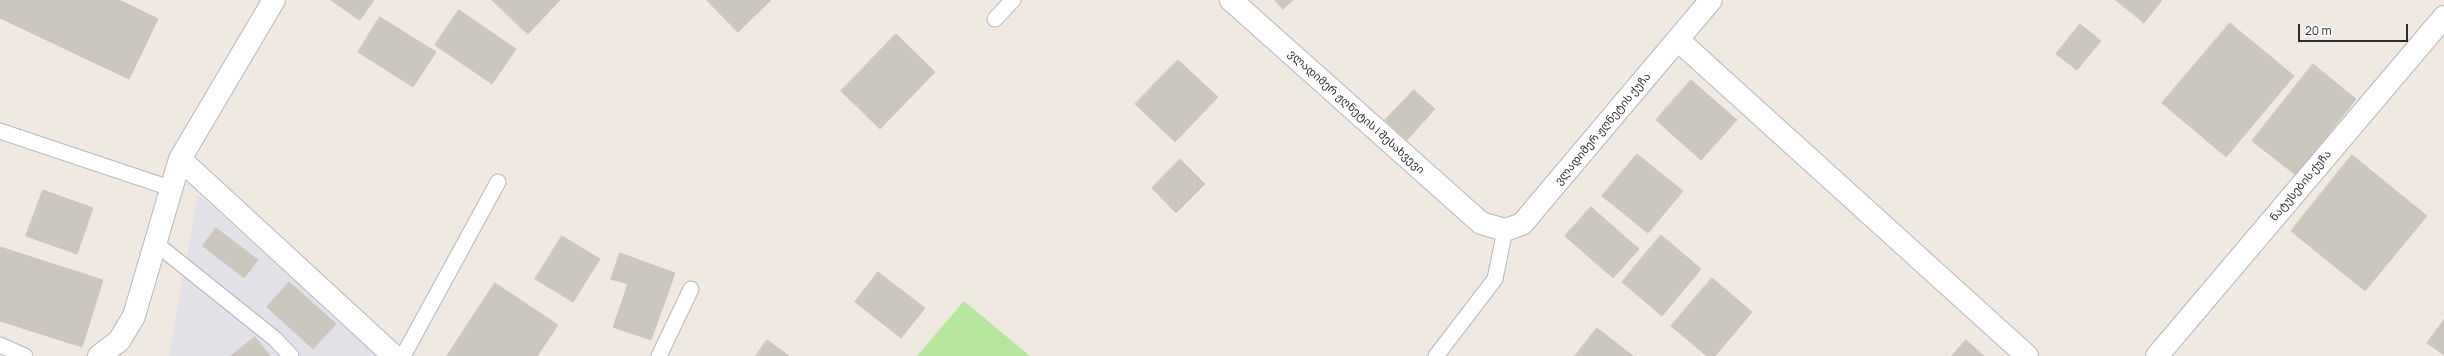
<!DOCTYPE html>
<meta charset="utf-8">
<style>
body{margin:0}
#map{position:relative;width:2444px;height:356px;overflow:hidden;background:#efe9e1;font-family:Manrope,sans-serif}
canvas{display:block}
.scale{position:absolute;left:2298px;top:24px;width:110px;height:18px;box-sizing:border-box;border:2px solid #2e2e2e;border-top:0;padding-left:5px;font-size:12px;line-height:14px;white-space:nowrap;color:#2e2e2e;-webkit-text-stroke:3px #fff;paint-order:stroke}
</style>
<div id="map">
<canvas width="2444" height="356"></canvas>
<div class="scale">20 m</div>
</div>
<script>
const context = document.querySelector('canvas').getContext('2d');
context.lineJoin = 'round';
function fillPath(path, color) { context.fillStyle = color; context.fill(path, 'evenodd'); }
function stroke(path, color, width, dash) { context.strokeStyle = color; context.lineWidth = width; context.lineCap = dash ? 'butt' : 'round'; context.setLineDash(dash || []); context.stroke(path); }
function drawText(font, color, halo, rows, align = 'center') {
  context.font = font + ' Manrope,"Noto Sans Georgian",sans-serif'; context.lineWidth = 3; context.setLineDash([]); context.textBaseline = 'middle'; context.strokeStyle = halo; context.fillStyle = color; for (const [text, x, y, turn = 0] of rows) {
    context.save(); context.translate(x, y); context.rotate((+turn || 0) * Math.PI / 180); context.textAlign = isNaN(turn) ? turn : align; if (halo) context.strokeText(text, 0, 0); context.fillText(text, 0, 0); context.restore();
  }
}
fillPath(new Path2D(`
 M198 194 379 356H169Z`), '#e3e1e8');
fillPath(new Path2D(`
 M964 301 1030 356H917Z`), '#b6e59e');
const building = new Path2D(`
 M0 0H119L158 19 129 79 0 18Z
 M331 0H374L360 20Z
 M492 0H560L528 34Z
 M707 0H771L738 32Z
 M1275 0H1293L1283 9Z
 M2116 0H2162L2144 23Z
 M459 10 516 49 492 84 435 45Z
 M380 17 436 52 413 87 358 52Z
 M2230 23 2294 76 2226 157 2162 103Z
 M2080 24 2101 41 2077 70 2056 54Z
 M896 34 935 72 880 129 841 91Z
 M1178 60 1218 97 1175 142 1135 104Z
 M2313 64 2356 99 2296 175 2252 141Z
 M1691 80 1737 120 1701 160 1656 120Z
 M1414 90 1435 109 1407 140 1385 120Z
 M1637 154 1683 191 1648 233 1602 196Z
 M2352 155 2427 216 2365 291 2291 231Z
 M1180 159 1205 184 1176 213 1152 188Z
 M43 190 93 208 77 254 26 236Z
 M1591 207 1639 249 1613 278 1565 236Z
 M216 228 258 260 244 278 203 246Z
 M1661 235 1701 269 1662 316 1622 282Z
 M562 236 600 259 573 302 535 279Z
 M0 247 103 280 82 347 0 321Z
 M620 253 675 273 651 340 613 327 628 284 611 279Z
 M878 272 925 308 901 338 855 302Z
 M1712 278 1752 312 1715 356H1707L1671 326Z
 M289 282 336 324 313 349 267 307Z
 M495 283 558 325 537 356H447Z
 M2444 320V355L2427 343Z
 M1597 328 1633 356H1575Z
 M255 337 270 356H231Z
 M767 340 789 356H756Z
 M1966 340 1984 356H1952Z`);
fillPath(building, '#cbc7bf');
stroke(building, '#cbc5ba', 1);
const service = new Path2D(`
 M995 19 1013 0
 M0 131 170 188
 M154 242 275 339 291 356
 M0 345 25 356
 M403 356 498 182
 M659 356 691 289
 M1436 356 1495 279 1505 230`);
const minor = new Path2D(`
 M1231 0 1481 223 1505 230 1522 224 1711 0
 M1678 40 2027 356
 M180 159 394 356
 M99 356 119 341 134 316 180 159 274 0
 M2157 356 2444 17`);
stroke(service, '#b4b7c1', 17);
stroke(minor, '#b4b7c1', 24);
stroke(service, '#fff', 15);
stroke(minor, '#fff', 22);
drawText('11px', '#2e2e2e', '#fff', [
 ["ვლადიმერ ჟღნეტის I შესახვევი",1356,112,42],
 ["ვლადიმერ ჟღნეტის ქუჩა",1603,129,-50],
 ["ნატუსების ქუჩა",2301,186,-50]
]);
</script>
